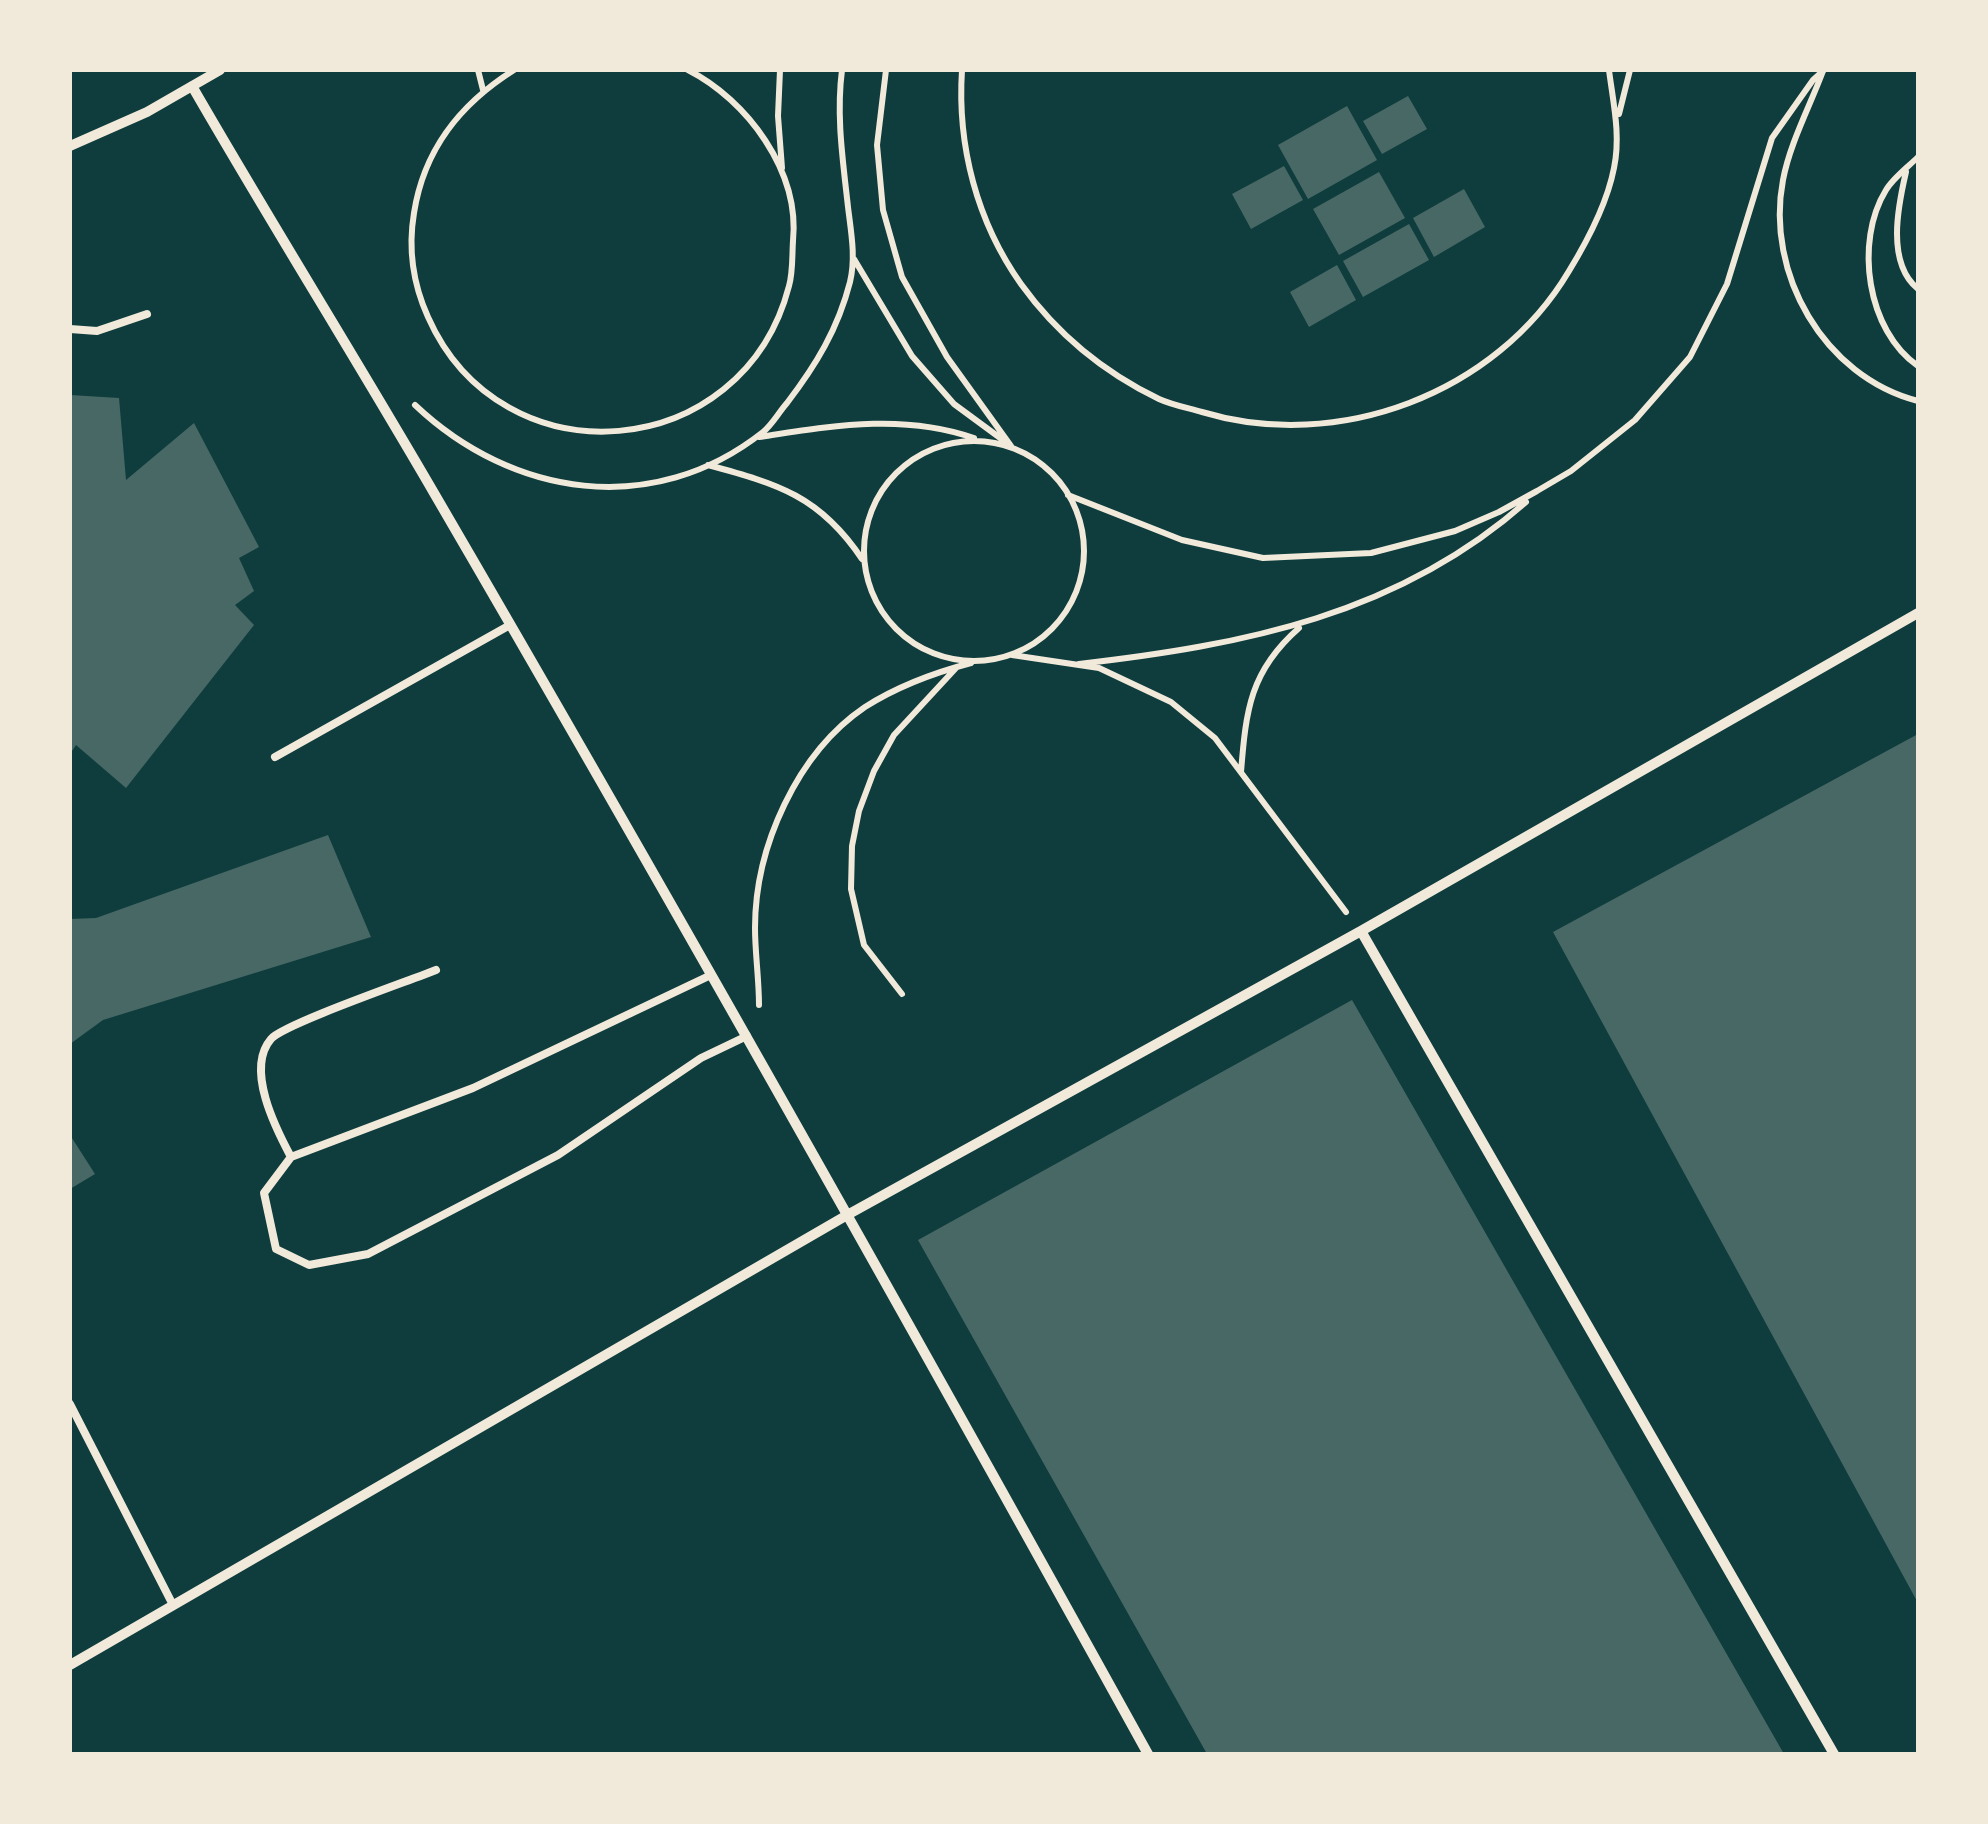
<!DOCTYPE html>
<style>
body{margin:0}
#map{position:relative;width:1988px;height:1824px;overflow:hidden;background:#0f3d3e;font-family:"Varela Round",sans-serif}
canvas{display:block}
.frame{position:absolute;inset:0;border:72px solid #f1e9da;pointer-events:none}
</style>
<div id="map">
<canvas width="1988" height="1824"></canvas>
<div class="frame"></div>
</div>
<script>
const context = document.querySelector('canvas').getContext('2d');
context.lineJoin = 'round';
function fillPath(path, color) { context.fillStyle = color; context.fill(path, 'evenodd'); }
function stroke(path, color, width, dash) { context.strokeStyle = color; context.lineWidth = width; context.lineCap = dash ? 'butt' : 'round'; context.setLineDash(dash || []); context.stroke(path); }
fillPath(new Path2D(`
 M1408 96 1427 129 1382 154 1363 121Z
 M1347 106 1377 160 1308 199 1278 145Z
 M1284 166 1303 200 1251 229 1232 194Z
 M1379 172 1405 218 1339 255 1313 209Z
 M1464 189 1485 227 1434 257 1413 218Z
 M1409 224 1429 260 1363 297 1343 261Z
 M1337 265 1356 300 1309 327 1290 292Z
 M70 395 119 398 126 480 194 423 259 547 239 558 254 591 235 605 254 625 126 788 76 745 70 754Z
 M1918 734V1603L1553 932Z
 M328 835 371 937 103 1020 70 1044V919L96 918Z
 M1352 1000 1784 1754H1207L918 1240Z
 M70 1135 95 1174 70 1189Z`), '#486865');
stroke(new Path2D(`
 M478 70 483 90
 M514 70C460 104 424 149 414 213 408 249 413 284 428 317 502 484 743 464 789 286 793 272 792 256 793 241 800 171 747 100 688 70
 M780 70 778 116 782 168
 M886 70 877 145 883 210 902 277 947 357 1011 446
 M962 70C957 146 977 222 1021 284 1057 334 1103 372 1159 399 1172 405 1188 408 1202 412 1338 453 1496 394 1569 271 1588 240 1607 204 1614 168 1621 135 1613 102 1609 70
 M1823 71C1810 106 1790 143 1783 180 1765 273 1824 377 1918 401
 M1619 114 1630 70
 M1918 157C1908 167 1893 178 1886 190 1854 242 1867 331 1918 366
 M1906 172C1898 206 1886 263 1918 289
 M854 259 912 356 954 404 1007 443
 M415 405C512 497 653 519 763 432 772 425 779 412 787 403 816 365 838 329 850 282 856 257 851 232 848 207 843 161 836 116 842 70
 M759 437C832 426 902 413 974 438
 M864 551a110 110 0 1 1 220 0a110 110 0 1 1-220 0Z
 M708 465C778 484 820 496 862 559
 M1068 495 1182 540 1263 558 1371 553 1455 531 1499 512 1537 491 1571 471 1635 420 1690 357 1727 284 1772 138 1813 80 1824 70
 M1012 655 1099 668 1171 702 1215 738 1346 912
 M1079 664C1244 645 1398 615 1526 502
 M1241 772C1246 710 1250 671 1299 628
 M902 994 864 945 851 889 852 846 859 811 874 771 894 735 956 668
 M759 1005C759 979 755 953 755 928 755 847 797 753 865 707 898 686 933 673 971 663`), '#f1e9da', 6);
stroke(new Path2D(`
 M70 329 97 331 147 314
 M275 757 510 625
 M711 975 473 1088 291 1157 264 1193 276 1249 309 1265 368 1254 558 1155 701 1058 747 1036
 M291 1157C276 1129 245 1069 271 1039 284 1024 409 981 436 970
 M70 1404 173 1605`), '#f1e9da', 8);
stroke(new Path2D(`
 M192 86C271 223 355 357 434 493 677 910 914 1331 1148 1754
 M70 146 147 112 220 70
 M1361 931 1834 1754
 M70 1665 849 1214 1361 931 1918 613`), '#f1e9da', 10);
</script>
